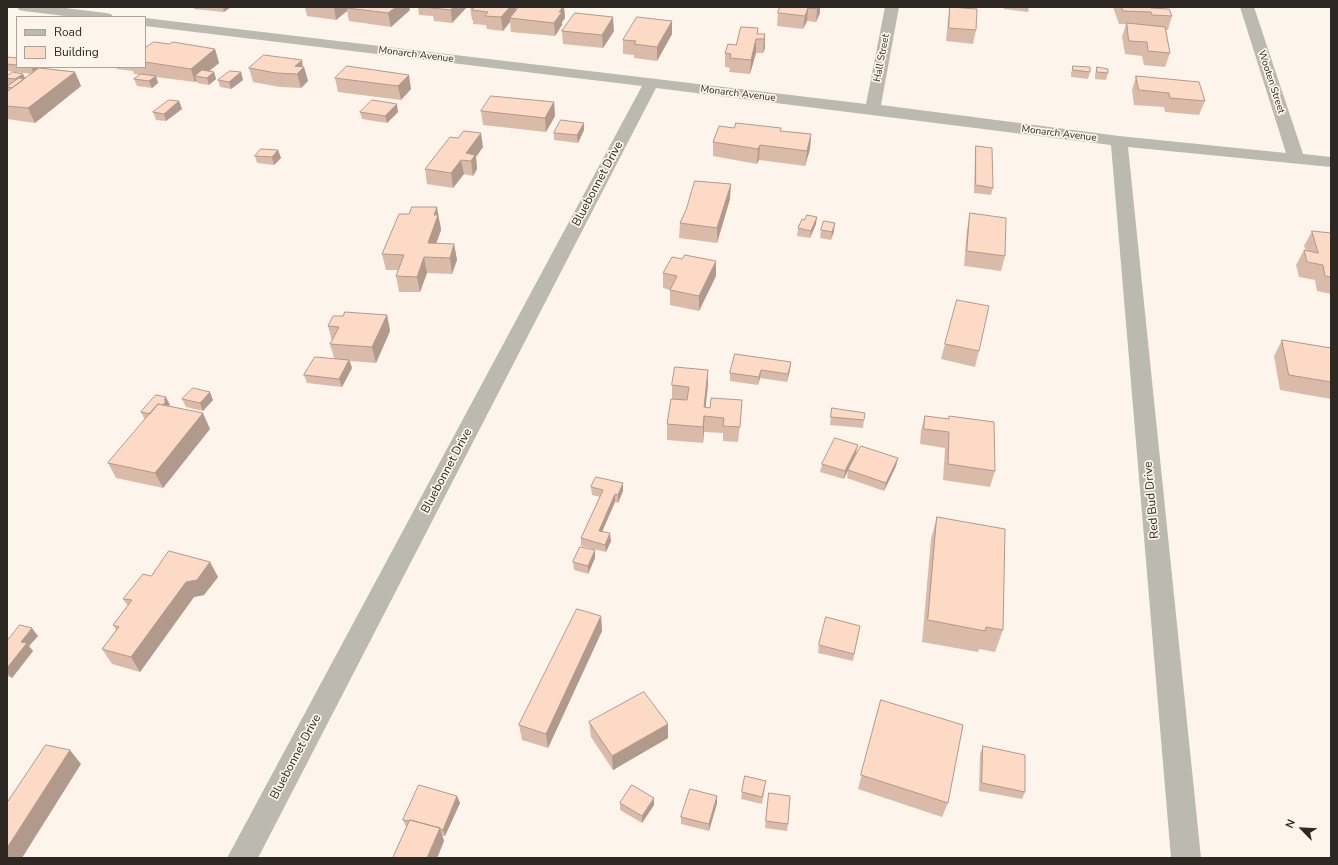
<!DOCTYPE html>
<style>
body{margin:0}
#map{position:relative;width:1338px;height:865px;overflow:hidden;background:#fdf5eb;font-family:"Nunito Sans",sans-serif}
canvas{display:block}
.frame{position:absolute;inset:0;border:8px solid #2d2922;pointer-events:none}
.legend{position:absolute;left:16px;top:16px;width:130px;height:52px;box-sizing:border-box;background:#fdf5eb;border:1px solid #aaa39b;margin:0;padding:5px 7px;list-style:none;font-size:12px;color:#2d2922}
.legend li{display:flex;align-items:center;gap:8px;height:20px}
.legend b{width:20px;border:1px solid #aaa39b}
.north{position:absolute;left:1282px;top:809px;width:40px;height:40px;-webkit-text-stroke:3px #fdf5eb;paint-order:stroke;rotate:294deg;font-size:11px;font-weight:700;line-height:16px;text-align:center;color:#2d2922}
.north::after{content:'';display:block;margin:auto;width:14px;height:18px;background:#2d2922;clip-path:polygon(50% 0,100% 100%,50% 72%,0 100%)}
</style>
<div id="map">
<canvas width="1338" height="865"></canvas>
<div class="frame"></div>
<ul class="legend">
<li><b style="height:5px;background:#bcb9b1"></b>Road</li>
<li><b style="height:11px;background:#fddac6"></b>Building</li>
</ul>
<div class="north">N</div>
</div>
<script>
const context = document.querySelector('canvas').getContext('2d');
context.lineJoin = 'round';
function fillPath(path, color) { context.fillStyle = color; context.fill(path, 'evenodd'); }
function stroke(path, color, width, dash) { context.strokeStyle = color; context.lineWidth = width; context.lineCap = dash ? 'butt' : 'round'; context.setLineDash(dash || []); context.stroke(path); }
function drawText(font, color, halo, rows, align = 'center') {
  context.font = font + ' "Nunito Sans",sans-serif'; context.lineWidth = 3.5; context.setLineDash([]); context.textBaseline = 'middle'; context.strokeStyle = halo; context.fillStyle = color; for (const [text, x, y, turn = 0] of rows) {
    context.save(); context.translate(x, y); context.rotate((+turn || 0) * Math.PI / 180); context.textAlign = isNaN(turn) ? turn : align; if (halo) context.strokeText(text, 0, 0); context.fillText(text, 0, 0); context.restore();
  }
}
fillPath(new Path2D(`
 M17 7H57L106 13 111 14 113 17H73L24 11 19 10Z
 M885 7H899L881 105 1119 136 1286 153 1240 7H1254L1303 154 1331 157V167L1128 147 1201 858H1171L1111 145 656 88 258 858H227L642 86 145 26V18L866 104Z`), '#bcb9b1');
fillPath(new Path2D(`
 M194 7H231L224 12 194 9Z
 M305 7H409L410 10 391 27 349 21 347 11 336 20 307 16Z
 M418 7H467L452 23 434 21 433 16 419 15Z
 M470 7H516V10L519 7H564L565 18 562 22V25L555 36 511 32 510 22 503 31 487 29 486 25 473 24V20H472Z
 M780 7H820V13L816 22 807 21 803 29 777 26 778 13Z
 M950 7 976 30 973 44 946 41 948 20Z
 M1004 7H1029L1028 12 1004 9Z
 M1113 7H1151V8L1172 16 1168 30H1166L1170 53 1165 67 1144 65 1142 56 1125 54 1122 37 1126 24H1119Z
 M758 28V34H765V48L763 53H756L750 74 729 72 730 68 725 67V53Z
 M562 31H614L603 48 563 44Z
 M672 34 657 61 634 58V55L623 54V40Z
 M169 44 215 49 219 63 209 71 214 72 216 79 209 85 197 83V81L195 82 156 77 158 83 152 88 137 86 134 79 140 75 134 74 133 71 117 69 116 67H145V48Z
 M7 57 17 58V67H43V68L75 72 81 86 35 123 7 119V76L23 74 25 78 31 74 7 71Z
 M347 66 411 89 401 100 338 92 335 78Z
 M1073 66 1090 72 1088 79 1071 77V73Z
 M304 67 308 81 301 88 280 87 253 82 249 68Z
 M1097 67 1108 73 1106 80 1095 79V74Z
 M241 72 243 80 231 89 220 87 218 80Z
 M1136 76 1205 101 1199 115 1165 112 1164 107 1134 105 1132 90Z
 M179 101 182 109 166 121 156 120 153 112Z
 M554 102 555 116 546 132 483 125 481 111Z
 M360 112H398L387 123 362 119Z
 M584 123V130L578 143 554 140V133Z
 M734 128 781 131 811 134 810 149 805 166 759 160 757 164 713 156V142Z
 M976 146 993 188 991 195 974 193 975 154Z
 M483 147 476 157 477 169 473 176 464 174 453 188 427 184 425 169Z
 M278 150 281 158 274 165 257 163 255 156Z
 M730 199 717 243 679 238 680 223 686 210Z
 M970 213 1005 256 1001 271 964 266 967 229Z
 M409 214 440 222 441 230 436 244H454L457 260 452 274 427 273 420 292H399L396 276 398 270H386L382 254Z
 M816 224 810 238 797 236 798 228Z
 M821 230 834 231 831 240 820 238Z
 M1312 231 1331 233V294L1317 291 1315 280 1299 277 1296 265 1304 250H1306L1304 246Z
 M663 273 716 276 699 311 670 305V290L663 288Z
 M387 315 390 331 376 363 350 361 352 368 342 387 307 383 304 375 334 358 330 344 332 341 328 326 343 316Z
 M1282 340 1331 348V399L1280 390 1274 356Z
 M945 344 979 351 975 367 941 359Z
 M735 354 790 370 787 382 760 378 758 385 730 381V373Z
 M708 370V385L705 407 741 415 738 442 723 441V433L704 432 703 443 667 440V424L672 399V385Z
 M182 399 213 400 203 411 186 407Z
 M170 405 169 406 210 429 163 488 116 478 108 463 145 420 141 412Z
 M832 408 864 420 863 428 830 425Z
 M925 416 948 419 949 416 995 471 990 487 943 480 945 448 920 444 921 431Z
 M856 453 844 479 820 472 822 464Z
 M898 458 896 466 884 491 847 478 848 470Z
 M591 487 623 491 618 503 615 502 602 531 611 541 606 552 581 546V538L600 497 592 495Z
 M937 517 1003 630 995 652 979 649 978 652 922 642 931 539Z
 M595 558 588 574 574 570 573 562Z
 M210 562 218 577 204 595 194 597 140 672 112 664 102 649 116 630 113 625 128 606 123 599 151 576Z
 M601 616 602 631 548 748 522 740 519 725Z
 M860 626 853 661 818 653 819 645Z
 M38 636 29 646 33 651 12 678 7 676V641Z
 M881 700 948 803 942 817 858 789Z
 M589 722 668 724V738L613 770 591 737Z
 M983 746 1025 792 1022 799 979 791 980 754Z
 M765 788 762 804 741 799 742 792Z
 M769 793 788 824 787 831 765 828Z
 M457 796 460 803 445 836H442L444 841 437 858H393L407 827H406L403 820Z
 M620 803 654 805 642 823 620 810Z
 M717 803 709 831 681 824V817Z`), '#dabbaa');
fillPath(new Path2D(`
 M223 7H231L224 12Z
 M334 7H353L347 8V11L336 20Z
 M396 7H409L410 10 391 27 388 13Z
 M453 7H467L452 23 451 10Z
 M510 7H516L517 14 510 18V22L503 31 501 17Z
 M563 7H564L565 18 562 22V25L555 36 554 23 559 12Z
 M818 7H820V13L816 22 817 9Z
 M808 8 807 21 803 29 805 16Z
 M613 17 614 31 603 48 602 35Z
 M672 21V34L657 61V47Z
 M765 34V48L763 53 764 39Z
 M756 39V53L750 74 751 60Z
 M215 49 219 63 202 77 195 76 197 81 195 82 191 69Z
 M302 60 303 68 304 67 308 81 301 88 295 66Z
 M31 67H43V68L34 74Z
 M75 72 81 86 35 123 28 108Z
 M214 72 216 79 209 85 207 78Z
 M241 72 243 80 231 89 229 82Z
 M23 74 26 80 17 85 15 79Z
 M409 75 411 89 401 100 398 86Z
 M156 76 158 83 152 88 149 81Z
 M179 101 182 109 166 121 164 114Z
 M554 102 555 116 546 132 545 118Z
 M397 104 398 112 387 123 385 116Z
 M584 123V130L578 143 577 135Z
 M481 133 483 147 476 157 477 169 473 176 471 161 466 153Z
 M811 134 810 149 805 166 807 151Z
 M760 145 759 160 757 164 758 149Z
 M278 150 281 158 274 165 272 157Z
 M461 160 464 174 453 188 451 173Z
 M731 184 730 199 717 243V228Z
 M437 207 441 230 431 258 428 243 434 215Z
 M817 217 816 224 810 238 811 231Z
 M835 223 834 231 831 240 832 232Z
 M454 244 457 260 452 274 450 258Z
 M424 257 427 273 420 292 417 277Z
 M716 261V276L699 311V296Z
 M387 315 390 331 376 363 372 347Z
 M349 360 352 368 342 387 339 379Z
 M791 362 790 370 787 382 788 374Z
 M708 370V385L704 423V407Z
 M761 370 760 378 758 385 759 377Z
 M210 392 213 400 203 411 200 403Z
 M166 397 170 405 154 415Z
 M203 413 210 429 163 488 155 473Z
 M704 416V432L703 443V427Z
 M858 445 856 453 844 479 845 471Z
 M898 458 896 466 884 491 886 483Z
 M623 483V491L618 503V495Z
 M615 494V502L599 539V531Z
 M610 533 611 541 606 552 605 545Z
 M595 550V558L588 574V566Z
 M210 562 218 577 204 595 194 597 140 672 131 657 186 582Z
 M601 616 602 631 548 748 546 734Z
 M32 628 38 636 29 646 33 651 12 678 7 672V668L21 642Z
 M668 724V738L613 770 612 756Z
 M70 750 81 764 22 858H7V848Z
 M457 796 460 803 445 836 443 830Z
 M717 796V803L709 831V824Z
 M654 798V805L642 823V816Z
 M440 828 444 841 437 858H427Z`), '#b1998b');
const building = new Path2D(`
 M347 7H396L388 13 347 8Z
 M433 7H453L451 10 432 8Z
 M471 7H510L501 17 485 16 488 12 472 10 474 7Z
 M519 7H563L559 12H562L554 23 510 18Z
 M780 7H818L817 9 808 8 805 16 778 13Z
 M950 7 977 9 976 30 949 28Z
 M1122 7H1151V8L1169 9 1172 16 1152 15 1151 12 1123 11Z
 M575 13 613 17 602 35 562 31Z
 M637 17 672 21 657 47 634 44 636 41 623 40Z
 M1127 23 1165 27 1170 53 1148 51 1147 42 1129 41Z
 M741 27 758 28 757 34H765L764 39H756L751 60 730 58 731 54 725 53 728 44 736 45Z
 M154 42 169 44 173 42 215 49 191 69 145 62V48Z
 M264 55 302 60 295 66 304 67 297 74 276 73 249 68Z
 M7 57 17 58V65L7 64Z
 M347 66 409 75 398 86 335 78Z
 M1073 66 1090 67V72L1073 70Z
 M1097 67 1108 69V73L1097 72Z
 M39 68 75 72 28 108 7 106V92Z
 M202 70 214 72 207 78 195 76Z
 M230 71 241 72 229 82 218 80Z
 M13 72 23 74 15 79 7 78V76Z
 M141 74 156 76 149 81 134 79Z
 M1136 76 1199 82 1205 101 1170 98 1169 93 1139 90Z
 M19 78 24 79 12 88 7 87Z
 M491 96 554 102 545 118 481 111Z
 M169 100 179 101 164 114 153 112Z
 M372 100 397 104 385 116 360 112Z
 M561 120 584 123 577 135 554 133Z
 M736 123 781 128 780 131 811 134 807 151 760 145 758 149 713 142 719 126 734 128Z
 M464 131 481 133 466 153 475 155 471 161 461 160 451 173 425 169 450 137 458 138Z
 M976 146 992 148 993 188 976 185Z
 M261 149 278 150 272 157 255 156Z
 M695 181 731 184 717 228 680 223 686 210Z
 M412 207H437L434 215H438L428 243 454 244 450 258 424 257 417 277 396 276 404 255 382 254 399 214H409Z
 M970 213 1006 218 1005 256 967 251Z
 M807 215 817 217 811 231 798 228 802 219 804 220Z
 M824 221 835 223 832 232 821 230Z
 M1312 231 1331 233V277L1325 276 1323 265 1307 262 1304 250 1318 253Z
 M685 255 716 261 699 296 670 290 677 276 663 273 672 257 682 259Z
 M957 300 989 306 979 351 945 344Z
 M345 312 387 315 372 347 330 344 339 327 328 326 333 316H343Z
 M1282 340 1331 348V382L1289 375Z
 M735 354 791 362 788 374 761 370 759 377 730 373Z
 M315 357 349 360 339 379 304 375Z
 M675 367 708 370 704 407 710 408 711 398 742 400 740 427 723 426 724 418 704 416 703 427 667 424 671 399 687 400 689 387 672 385Z
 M193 388 210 392 200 403 182 399Z
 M156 395 166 397 164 400 166 401 163 405 158 404 150 414 141 412Z
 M158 404 203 413 155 473 108 463Z
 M832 408 865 413 864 420 831 417Z
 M925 416 949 419V416L994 422 995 471 948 464 949 432 924 429Z
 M835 438 858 445 845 471 822 464Z
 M861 446 898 458 886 483 848 470Z
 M596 477 623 483 618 495 615 494 599 531 610 533 605 545 581 538 603 490 591 487Z
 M937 517 1005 529 1003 630 986 627 985 631 928 620Z
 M580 547 595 550 588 566 573 562Z
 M169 551 210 562 197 580 186 582 131 657 102 649 119 627 113 625 132 600 123 599 143 574 151 576Z
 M577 609 601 616 546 734 519 725Z
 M826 617 860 626 854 654 819 645Z
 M20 625 32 628 21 642 27 643 7 668V641Z
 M644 692 668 724 612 756 589 722Z
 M881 700 963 725 948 803 861 775Z
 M46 745 70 750 7 848V803Z
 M983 746 1025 755V792L982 783Z
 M745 776 766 781 762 797 742 792Z
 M419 785 457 796 443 830 440 829V828L410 820 409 821 403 820Z
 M632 785 654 798 642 816 620 803Z
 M690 789 717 796 709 824 681 817Z
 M769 793 790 796 788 824 766 821Z
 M410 820 440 828 427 858H393Z`);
fillPath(building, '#fddac6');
stroke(building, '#b1998b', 1);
drawText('10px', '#2d2922', '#fdf5eb', [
 ["Monarch Avenue",416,55,7],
 ["Hall Street",882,58,-79],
 ["Wooten Street",1271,82,72],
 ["Monarch Avenue",738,94,7],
 ["Monarch Avenue",1059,134,7]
]);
drawText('12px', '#2d2922', '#fdf5eb', [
 ["Bluebonnet Drive",598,184,-62],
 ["Bluebonnet Drive",447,471,-62],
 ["Red Bud Drive",1152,500,-95],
 ["Bluebonnet Drive",296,757,-62]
]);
</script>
